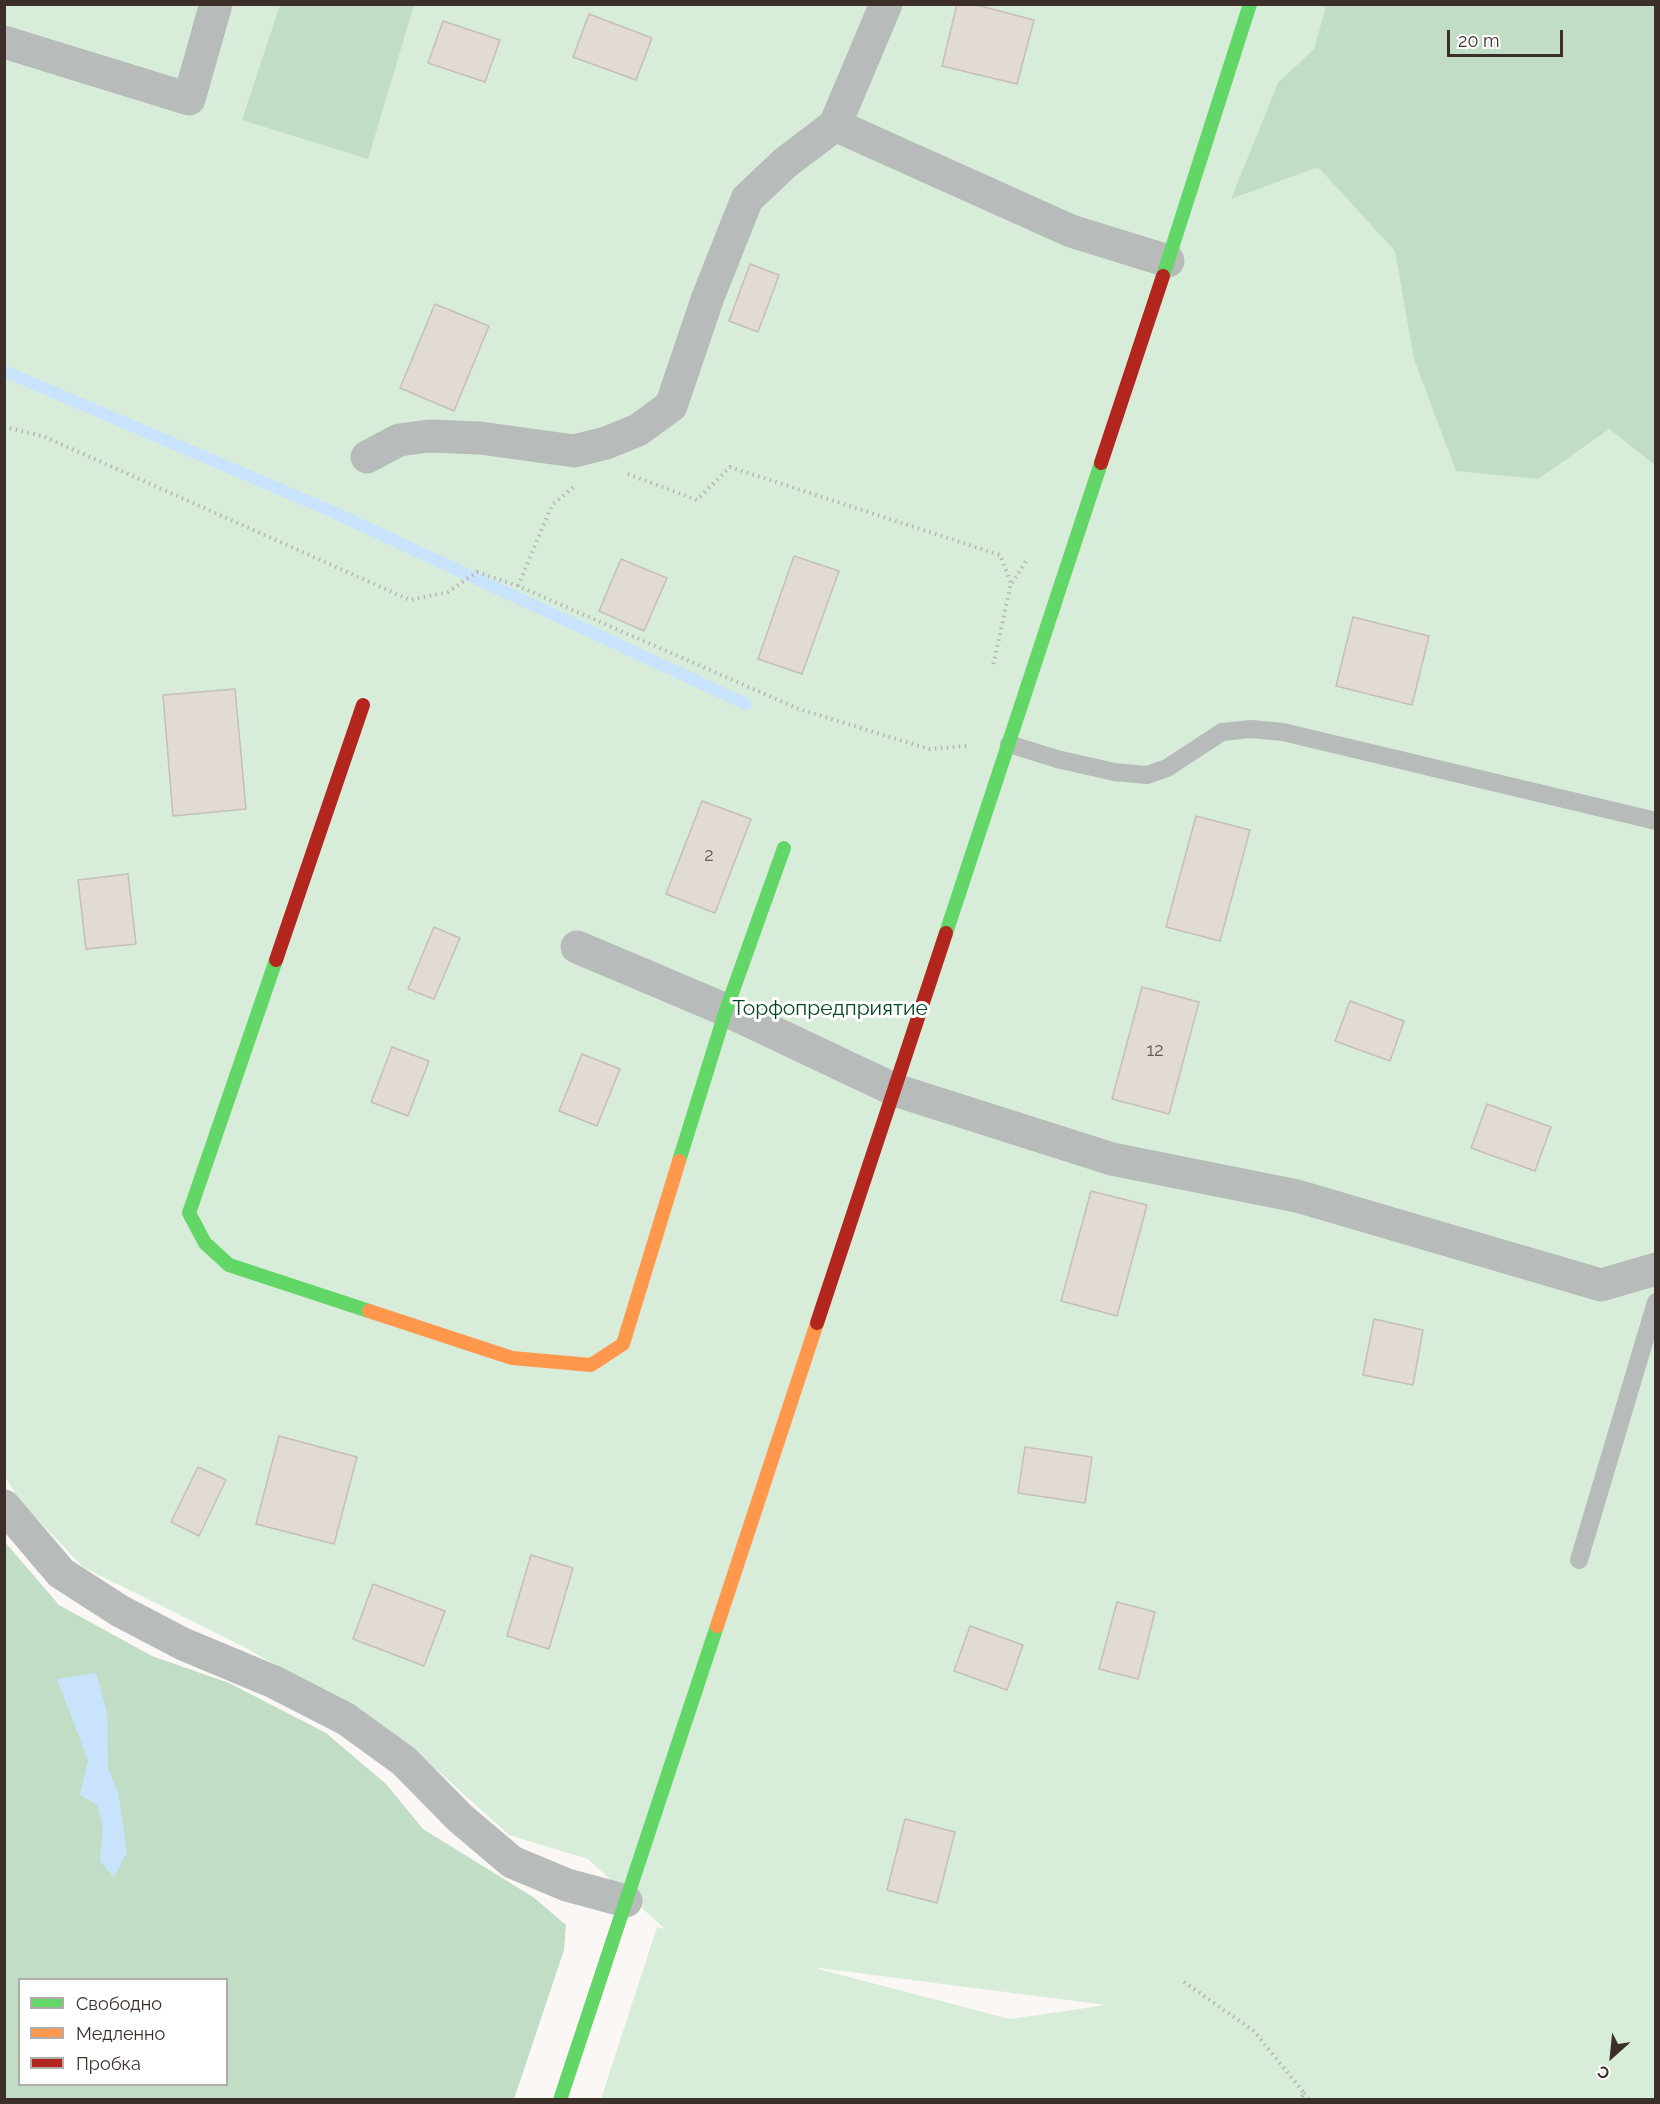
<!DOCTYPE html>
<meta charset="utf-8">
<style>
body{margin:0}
#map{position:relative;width:1660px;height:2104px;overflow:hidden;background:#fbf7f5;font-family:Raleway,sans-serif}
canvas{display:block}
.frame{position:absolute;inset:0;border:6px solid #3c2f2a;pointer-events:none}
.legend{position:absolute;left:18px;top:1978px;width:210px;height:108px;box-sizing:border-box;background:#fff;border:2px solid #b1acaa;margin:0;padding:8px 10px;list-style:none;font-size:18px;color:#3c2f2a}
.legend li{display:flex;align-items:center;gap:12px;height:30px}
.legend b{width:30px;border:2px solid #b1acaa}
.north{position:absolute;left:1582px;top:2026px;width:60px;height:60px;-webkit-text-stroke:4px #fff;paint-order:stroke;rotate:207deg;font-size:16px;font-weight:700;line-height:24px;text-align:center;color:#3c2f2a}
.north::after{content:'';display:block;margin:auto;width:21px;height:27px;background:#3c2f2a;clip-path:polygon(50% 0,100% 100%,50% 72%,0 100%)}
.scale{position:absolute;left:1447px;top:30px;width:116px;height:27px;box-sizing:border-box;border:3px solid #3c2f2a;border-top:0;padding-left:8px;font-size:18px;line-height:21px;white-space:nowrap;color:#3c2f2a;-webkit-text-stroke:4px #fff;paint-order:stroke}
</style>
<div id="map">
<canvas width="1660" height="2104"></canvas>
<div class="frame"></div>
<ul class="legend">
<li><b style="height:8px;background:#63d668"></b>Свободно</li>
<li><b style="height:8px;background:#ff974d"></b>Медленно</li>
<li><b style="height:8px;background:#b3261e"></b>Пробка</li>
</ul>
<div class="north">С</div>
<div class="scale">20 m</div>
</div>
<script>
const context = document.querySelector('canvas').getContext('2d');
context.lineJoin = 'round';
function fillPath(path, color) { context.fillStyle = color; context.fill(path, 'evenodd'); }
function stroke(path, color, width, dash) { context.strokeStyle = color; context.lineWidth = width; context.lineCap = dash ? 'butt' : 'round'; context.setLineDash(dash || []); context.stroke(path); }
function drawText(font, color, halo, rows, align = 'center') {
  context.font = font + ' Raleway,sans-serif'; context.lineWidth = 6; context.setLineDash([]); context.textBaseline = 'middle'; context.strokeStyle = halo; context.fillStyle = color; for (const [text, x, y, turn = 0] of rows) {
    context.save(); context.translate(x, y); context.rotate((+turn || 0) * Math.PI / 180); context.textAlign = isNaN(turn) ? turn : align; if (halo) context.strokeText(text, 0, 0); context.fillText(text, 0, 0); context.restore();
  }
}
fillPath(new Path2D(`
 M5 5H1655V2099H601L657 1927 665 1929 588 1859 509 1835 408 1744 248 1649 83 1567 19 1500 5 1476ZM818 1969 819 1968 1106 2005 1010 2019Z`), '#d7edda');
fillPath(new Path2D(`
 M280 5H414L368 159 242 120Z
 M1324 5H1655V465L1609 429 1538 479 1456 471 1414 359 1395 251 1318 167 1231 199 1278 83 1314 49 1325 10Z
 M4 1541 59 1605 152 1656 229 1683 326 1733 386 1784 423 1829 533 1897 566 1925 564 1950 514 2099H5ZM20 1980H226V2084H20Z`), '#c1ddc6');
fillPath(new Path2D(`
 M96 1673 107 1712 108 1768 118 1792 127 1852 114 1877 100 1861 103 1826 97 1805 80 1795 88 1760 57 1679Z`), '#c9e3fc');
stroke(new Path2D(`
 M4 371 333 512 746 704`), '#c9e3fc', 12);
const building = new Path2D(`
 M957 4H973L1034 20 1017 84 942 66Z
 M589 14 652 38 636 80 573 57Z
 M443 21 500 40 485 82 428 63Z
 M750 264 779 275 758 332 729 321Z
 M435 304 489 326 454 411 400 388Z
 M794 556 839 571 802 674 758 659Z
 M621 559 667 578 644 631 599 611Z
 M1353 617 1429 636 1412 705 1336 686Z
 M235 689 246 809 173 816 163 695Z
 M702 801 751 819 715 913 666 894Z
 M1196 816 1250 830 1220 941 1166 927Z
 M128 874 136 944 86 949 78 880Z
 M434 927 460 938 434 999 408 989Z
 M1142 987 1199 1002 1169 1114 1112 1099Z
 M1350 1001 1404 1021 1390 1061 1335 1041Z
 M392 1047 429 1061 408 1116 371 1102Z
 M582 1054 620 1069 597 1126 559 1111Z
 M1487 1104 1551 1127 1535 1171 1471 1148Z
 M1091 1191 1147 1205 1117 1316 1061 1301Z
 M1374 1319 1423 1330 1413 1385 1363 1375Z
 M279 1436 357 1457 334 1544 256 1524Z
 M1025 1447 1092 1457 1085 1503 1018 1493Z
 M198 1467 226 1480 199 1536 171 1522Z
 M531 1555 573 1568 549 1649 507 1636Z
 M373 1584 445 1611 424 1666 353 1639Z
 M1117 1602 1155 1612 1138 1679 1099 1669Z
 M970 1626 1023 1645 1007 1690 954 1671Z
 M905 1819 955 1832 937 1903 887 1890Z`);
fillPath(building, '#e1dad5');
stroke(building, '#c5beb9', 1.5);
stroke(new Path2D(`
 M4 427 43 436 410 600 448 592 477 572 518 586 799 709 929 749 968 746
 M628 474 697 500 730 467 1000 555 1011 583 993 666
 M1012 583 1028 558
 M518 586 552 505 574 487
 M1184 1982 1254 2031 1304 2093 1300 2100
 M1304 2093 1309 2100`), '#b4b6b4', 4, [1.5, 4.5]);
stroke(new Path2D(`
 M1009 744 1057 759 1114 772 1147 775 1167 768 1222 732 1251 729 1283 732 1656 821
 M1579 1560 1656 1302`), '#b7bbba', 18);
stroke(new Path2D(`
 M4 42 189 99 216 4
 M835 125 1071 231 1168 261
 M367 457 399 440 429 436 480 438 574 451 606 443 638 430 671 406 708 297 747 199 785 163 835 125 886 4
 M577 947 726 1010 895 1090 1112 1159 1297 1196 1601 1285 1656 1269
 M4 1506 61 1573 120 1611 183 1644 274 1682 346 1719 404 1761 460 1818 512 1862 567 1885 626 1901`), '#b7bbba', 33);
stroke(new Path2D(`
 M1163 276 1250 4
 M946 933 1101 463
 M276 960 189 1213 205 1243 229 1265 369 1311
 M679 1161 726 1010 784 848
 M560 2100 717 1626`), '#63d668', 14);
stroke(new Path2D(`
 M369 1311 512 1358 591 1365 623 1344 679 1161
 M717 1626 817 1323`), '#ff974d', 14);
stroke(new Path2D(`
 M1101 463 1163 276
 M276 960 363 705
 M817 1323 946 933`), '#b3261e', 14);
drawText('18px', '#655a55', null, [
 ["2",709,856],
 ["12",1155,1051]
]);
drawText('21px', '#054722', '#fff', [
 ["Торфопредприятие",830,1009]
]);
</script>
